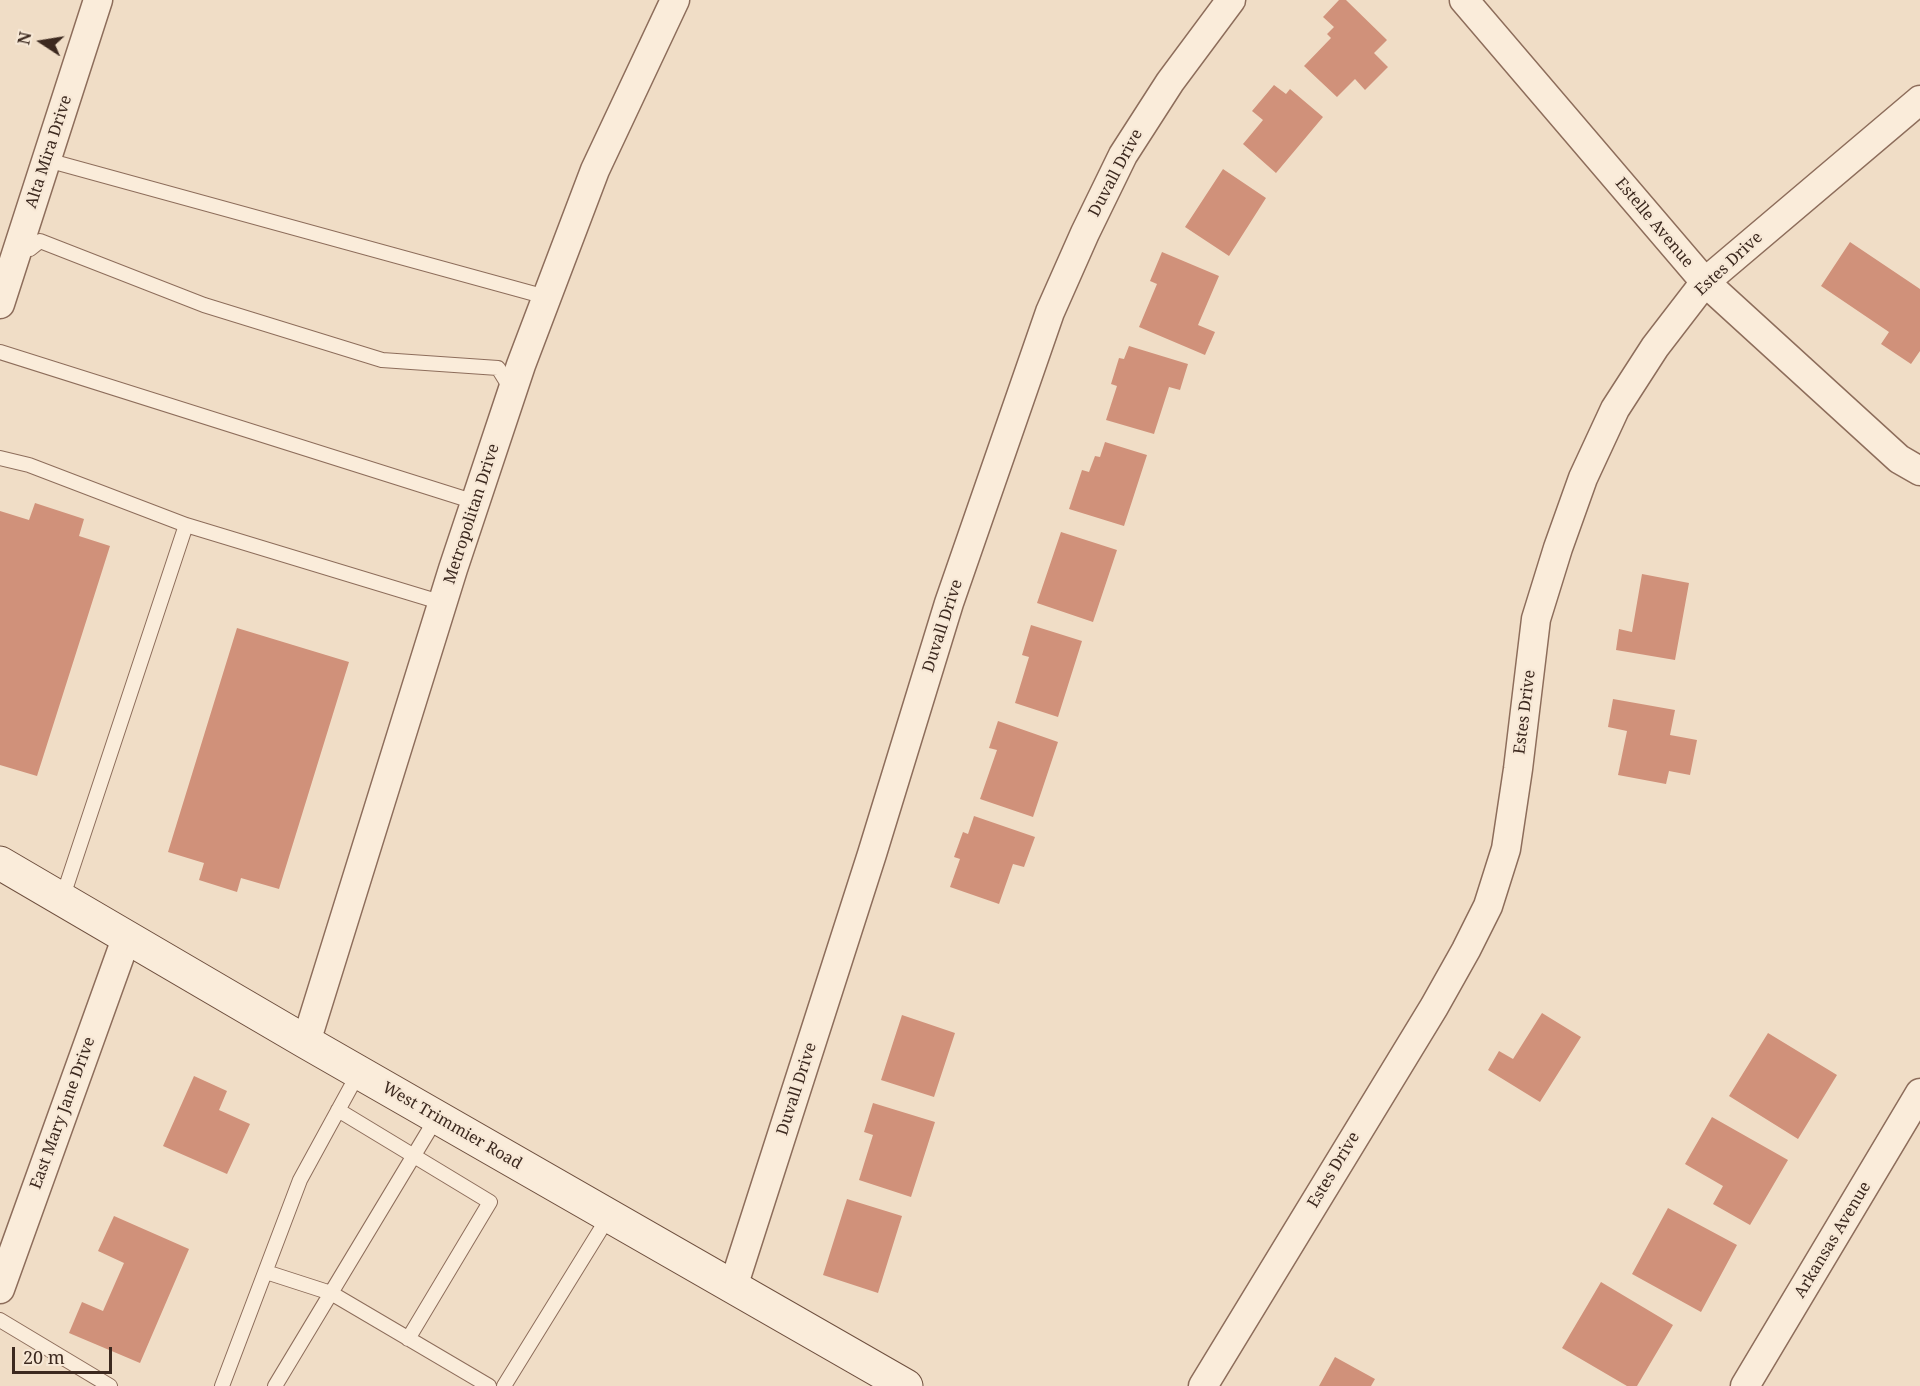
<!DOCTYPE html>
<style>
body{margin:0}
#map{position:relative;width:1920px;height:1386px;overflow:hidden;background:#f0ddc6;font-family:"Noto Serif",serif}
canvas{display:block}
.north{position:absolute;left:12px;top:12px;width:60px;height:60px;-webkit-text-stroke:4px #f7e8d6;paint-order:stroke;rotate:282deg;font-size:16px;font-weight:700;line-height:24px;text-align:center;color:#3c291f}
.north::after{content:'';display:block;margin:auto;width:21px;height:27px;background:#3c291f;clip-path:polygon(50% 0,100% 100%,50% 72%,0 100%)}
.scale{position:absolute;left:12px;top:1347px;width:100px;height:27px;box-sizing:border-box;border:3px solid #3c291f;border-top:0;padding-left:8px;font-size:18px;line-height:21px;white-space:nowrap;color:#3c291f;-webkit-text-stroke:4px #f7e8d6;paint-order:stroke}
</style>
<div id="map">
<canvas width="1920" height="1386"></canvas>
<div class="north">N</div>
<div class="scale">20 m</div>
</div>
<script>
const context = document.querySelector('canvas').getContext('2d');
context.lineJoin = 'round';
function fillPath(path, color) { context.fillStyle = color; context.fill(path, 'evenodd'); }
function stroke(path, color, width, dash) { context.strokeStyle = color; context.lineWidth = width; context.lineCap = dash ? 'butt' : 'round'; context.setLineDash(dash || []); context.stroke(path); }
function drawText(font, color, halo, rows, align = 'center') {
  context.font = font + ' "Noto Serif",serif'; context.lineWidth = 4.5; context.setLineDash([]); context.textBaseline = 'middle'; context.strokeStyle = halo; context.fillStyle = color; for (const [text, x, y, turn = 0] of rows) {
    context.save(); context.translate(x, y); context.rotate((+turn || 0) * Math.PI / 180); context.textAlign = isNaN(turn) ? turn : align; if (halo) context.strokeText(text, 0, 0); context.fillText(text, 0, 0); context.restore();
  }
}
fillPath(new Path2D(`
 M1339 0H1346L1387 40 1374 53 1388 67 1365 90 1355 79 1337 97 1304 66 1331 38 1327 34 1334 27 1323 17Z
 M1274 85 1286 94 1290 89 1323 117 1276 173 1243 144 1263 120 1252 111Z
 M1223 169 1266 198 1229 256 1185 227Z
 M1850 242 1920 289V351L1911 364 1881 344 1889 332 1821 286Z
 M1162 252 1219 276 1198 325 1215 332 1205 355 1139 327 1157 284 1150 281Z
 M1129 346 1188 364 1180 390 1169 387 1154 434 1106 420 1117 386 1111 384 1119 358 1124 359Z
 M1105 442 1147 455 1124 526 1069 509 1082 470 1089 472 1095 456 1100 457Z
 M35 503 84 519 79 536 110 546 37 776 0 765V511L29 520Z
 M1061 532 1117 550 1093 622 1037 603Z
 M1642 574 1689 583 1675 660 1616 650 1619 629 1632 632Z
 M1031 625 1082 641 1058 717 1015 703 1029 657 1022 655Z
 M237 628 349 662 279 889 241 878 237 892 199 880 204 863 168 852Z
 M1613 699 1675 710 1670 735 1697 740 1690 775 1669 771 1666 784 1618 775 1627 731 1608 727Z
 M998 721 1058 742 1033 817 980 799 997 750 989 748Z
 M974 816 1035 837 1024 867 1013 864 999 904 950 887 960 859 954 857 963 832 968 834Z
 M1542 1013 1581 1037 1540 1102 1488 1070 1499 1051 1513 1059Z
 M902 1015 955 1033 934 1097 881 1080Z
 M1768 1033 1837 1075 1798 1139 1729 1096Z
 M194 1076 227 1091 219 1110 250 1124 227 1174 163 1146Z
 M873 1103 935 1122 911 1197 859 1180 873 1135 864 1132Z
 M1712 1117 1788 1160 1750 1225 1713 1204 1723 1186 1685 1164Z
 M847 1199 902 1216 878 1293 823 1275Z
 M1668 1208 1737 1245 1701 1312 1632 1274Z
 M114 1216 189 1249 140 1363 69 1333 82 1302 103 1311 124 1263 98 1251Z
 M1601 1282 1673 1325 1637 1386H1627L1562 1348Z
 M1335 1357 1375 1379 1371 1386H1319Z`), '#d0917a');
const lane = new Path2D(`
 M47 160 546 297
 M19 246 30 249 40 241 204 305 382 360 498 368 511 389
 M0 352 475 502
 M0 458 29 465 186 525 443 603
 M62 899 186 525
 M338 1110 490 1202 408 1339
 M266 1272 331 1293 489 1386
 M0 1320 110 1386
 M222 1386 300 1180 359 1072
 M275 1386 437 1117
 M504 1386 609 1216`);
const street = new Path2D(`
 M1464 0 1705 282 1899 459 1920 471
 M0 304 98 0
 M306 1042 453 569 521 365 595 170 675 0
 M733 1287 872 854 949 603 1050 312 1085 233 1123 155 1170 82 1231 0
 M0 1289 127 936
 M1203 1386 1434 1007 1466 950 1488 906 1506 849 1518 769 1536 619 1558 548 1583 478 1615 409 1655 347 1705 282 1920 100
 M1745 1386 1920 1093`);
const secondary = new Path2D(`
 M0 863 306 1042 906 1386`);
stroke(lane, '#8d6d5b', 16);
stroke(street, '#8d6d5b', 31);
stroke(secondary, '#6e4f3e', 35);
stroke(lane, '#faecda', 14);
stroke(street, '#faecda', 28);
stroke(secondary, '#faecda', 33);
drawText('16px', '#3c291f', '#f7e8d6', [
 ["Alta Mira Drive",49,152,-72],
 ["Duvall Drive",1116,173,-62],
 ["Estelle Avenue",1654,223,50],
 ["Estes Drive",1729,264,-43],
 ["Metropolitan Drive",472,514,-72],
 ["Duvall Drive",943,626,-72],
 ["Estes Drive",1525,712,-83],
 ["Duvall Drive",797,1089,-72],
 ["East Mary Jane Drive",63,1113,-70],
 ["West Trimmier Road",452,1126,30],
 ["Estes Drive",1334,1170,-59],
 ["Arkansas Avenue",1833,1240,-59]
]);
</script>
